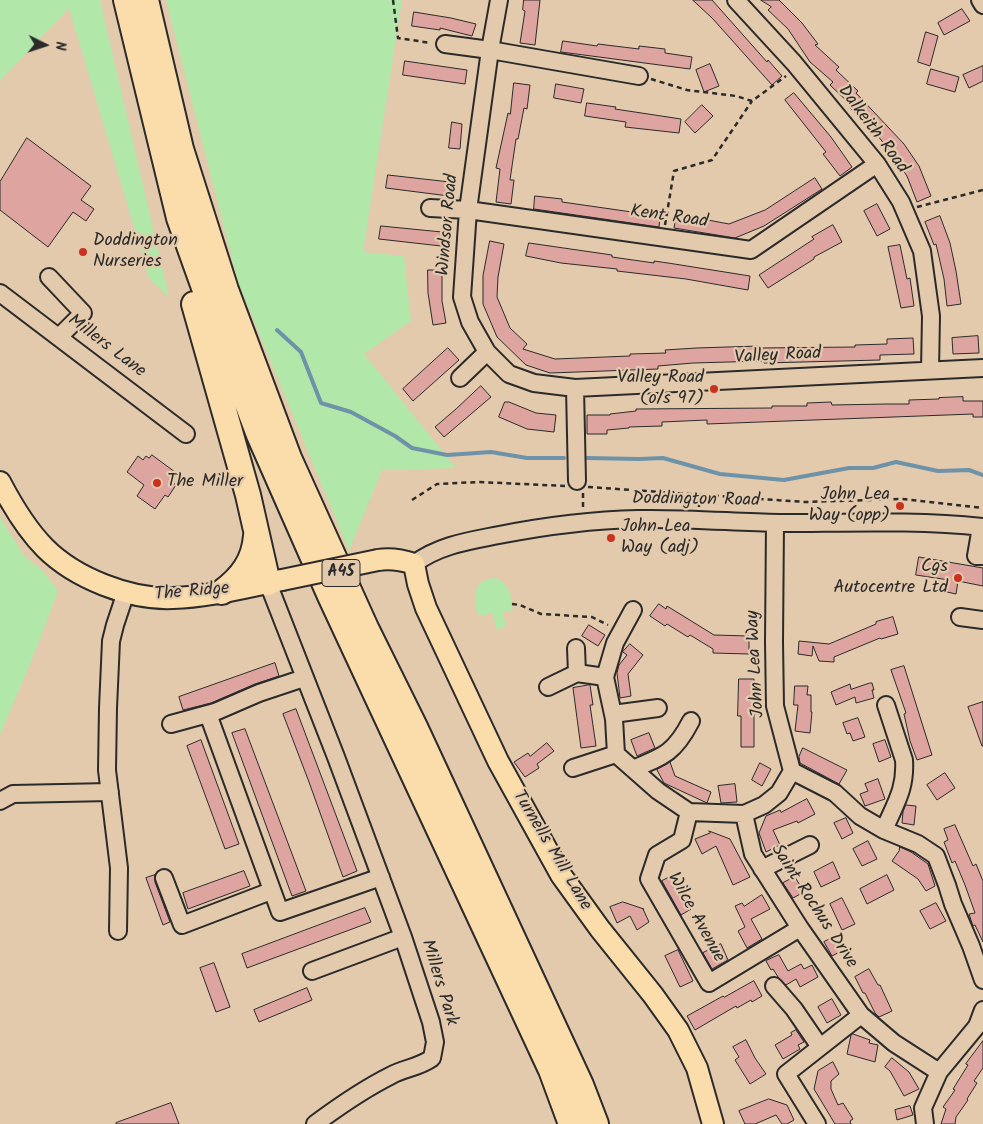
<!DOCTYPE html>
<style>
body{margin:0}
#map{position:relative;width:983px;height:1124px;overflow:hidden;background:#e4caac;font-family:Kalam,sans-serif}
canvas{display:block}
.north{position:absolute;left:20px;top:20px;width:50px;height:50px;-webkit-text-stroke:4px #e4caac;paint-order:stroke;rotate:94deg;font-size:14px;font-weight:700;line-height:20px;text-align:center;color:#2b2b2b}
.north::after{content:'';display:block;margin:auto;width:18px;height:22px;background:#2b2b2b;clip-path:polygon(50% 0,100% 100%,50% 72%,0 100%)}
</style>
<div id="map">
<canvas width="983" height="1124"></canvas>
<div class="north">N</div>
</div>
<script>
const context = document.querySelector('canvas').getContext('2d');
context.lineJoin = 'round';
function fillPath(path, color) { context.fillStyle = color; context.fill(path, 'evenodd'); }
function stroke(path, color, width, dash) { context.strokeStyle = color; context.lineWidth = width; context.lineCap = dash ? 'butt' : 'round'; context.setLineDash(dash || []); context.stroke(path); }
function drawText(font, color, halo, rows, align = 'center') {
  context.font = font + ' Kalam,sans-serif'; context.lineWidth = 4.5; context.setLineDash([]); context.textBaseline = 'middle'; context.strokeStyle = halo; context.fillStyle = color; for (const [text, x, y, turn = 0] of rows) {
    context.save(); context.translate(x, y); context.rotate((+turn || 0) * Math.PI / 180); context.textAlign = isNaN(turn) ? turn : align; if (halo) context.strokeText(text, 0, 0); context.fillText(text, 0, 0); context.restore();
  }
}
fillPath(new Path2D(`
 M0 0H100L169 297 149 278 69 8 0 81Z
 M166 0H402L363 252 404 256 411 321 364 354 456 468 382 470 349 551 238 282Z
 M0 517 24 556 44 572 58 591 37 647 0 735Z
 M496 578C511 585 510 595 513 610L503 612 506 627 496 629 493 613 478 616C474 596 471 580 496 578Z`), '#b1e7a9');
stroke(new Path2D(`
 M277 330 301 352 321 403 351 412 395 436 412 448 447 455 491 452 527 458H564
 M587 458 639 459 663 458 720 474 784 480 849 468H873L896 462 938 471 969 470 983 475`), '#6e93a8', 4);
const building = new Path2D(`
 M524 0H540L535 45 520 43 525 11 523 10Z
 M693 0H712L767 62 768 60 782 76 772 85 713 19Z
 M761 0H779L802 23 818 44 815 45 839 67 836 70 858 91 856 93 904 144 919 166 931 196 917 202 907 176 886 146 868 124 867 125 849 107 851 105 830 85 833 82 810 62 788 29 768 10 771 7Z
 M962 9 970 21 944 35 938 23Z
 M414 12 451 18 476 24 472 36 440 28V30L412 26Z
 M926 32 938 36 930 66 918 62Z
 M563 41 597 46 598 44 639 49V46L665 49V53L692 57 690 69 561 52Z
 M405 61 467 70 465 84 403 75Z
 M710 64 719 86 704 92 696 70Z
 M983 66V81L969 88 963 75Z
 M931 69 959 77 955 92 927 84Z
 M514 83 530 85 527 109 524 108 518 139H516L510 180H514L511 204 496 202 500 169 496 168 508 113 510 114Z
 M556 84 584 89 581 103 554 98Z
 M794 93 831 137 852 167 840 176 823 154 826 152 785 100Z
 M587 103 616 107 615 109 681 119 679 133 625 127 626 122 585 116Z
 M702 105 713 116 695 133 685 122Z
 M452 122 462 124 460 149 449 148Z
 M27 138 91 186 81 200 94 209 86 221 73 212 48 247 0 210V182Z
 M388 175 450 182 449 196 386 188Z
 M815 178 822 189 764 226 735 238 674 228 676 214 729 224 765 210Z
 M535 196 562 199V202L660 216 659 227 534 209Z
 M877 204 890 229 877 236 864 211Z
 M940 216 950 243 956 271 961 304 947 306 944 279 936 244 934 245 925 222Z
 M833 225 842 242 814 257V259L768 288 759 275 814 239 812 237Z
 M381 226 442 232 441 246 379 239Z
 M490 241 504 244 498 277 497 297 510 328 527 344 523 349 555 359 630 356V354L666 353 665 350 696 348 759 346V348L855 347V345L887 344V339L913 338 914 354 880 355V360L764 363V361L693 363 658 366V369L550 373 526 365 497 337 483 304V276Z
 M529 243 612 255V257L654 263V261L668 263 750 276 748 290 686 279 617 271V269L561 263 526 256Z
 M900 245 907 279 910 278 914 306 901 308 888 247Z
 M428 270H442V301L446 323 433 325 428 293Z
 M978 336 979 353 953 354 952 338Z
 M448 348 459 360 413 401 403 389Z
 M481 386 491 397 444 437 435 427 456 409Z
 M963 397V401H983V417H973V414L707 424V420L662 422V426L629 427V428L607 430V434H587V415H610V414L636 411V409L772 408V406H807V403L831 402 832 405 887 404H909V400L939 399V398Z
 M505 402H509L536 413 556 415 554 432 527 429 499 417Z
 M152 455 175 472 169 480 176 485 168 497 165 495 155 509 137 496 144 485 127 472 138 456 143 460 146 456 149 458Z
 M919 557 983 568V586L958 581 956 594 947 592 949 580 916 575Z
 M659 604 666 609 667 606 714 635 749 636V654L713 653V649L690 635 688 637 667 624 665 626 650 616Z
 M893 617 898 634 881 639 880 638 834 657V662L819 661 813 646 812 656 798 654 799 641 829 644 876 624V622Z
 M589 625 605 635 598 646 582 636Z
 M630 644 643 655 628 674 631 696 620 698 617 673 619 665 627 655 623 652Z
 M275 663 279 676 255 684 211 703 183 710 179 697Z
 M904 666 932 755 917 760 910 741 904 714 906 713 891 670Z
 M739 679H754V747H741V716H738Z
 M870 683H872L874 690H872L874 698 856 703 855 697 836 705 831 692 850 684 851 689Z
 M590 685 593 705H590L596 746 581 748 573 688Z
 M795 686H808L807 695H811V712H812L810 733 795 731 798 705H794Z
 M983 702V746H982L968 707Z
 M296 709 357 871 343 877 309 782 283 714Z
 M858 718 865 737 853 741 850 733 847 734 843 723Z
 M245 729 306 891 292 896 232 733Z
 M649 733 655 748 637 756 631 740Z
 M201 740 239 844 225 849 187 746Z
 M885 740 891 757 879 762 873 744Z
 M547 743 554 751 537 764 539 768 525 777 514 762 528 753 530 756Z
 M803 748 847 770 839 784 800 763 799 757Z
 M670 762 675 776 711 792 707 803 664 783 657 770Z
 M760 763 771 769 762 786 752 780Z
 M945 773 955 788 937 800 927 785Z
 M878 779 885 799 865 806 860 794 868 791 865 784Z
 M735 784 737 802 721 803 718 786Z
 M807 799 815 814 798 823 797 821 773 830 780 845 766 852 759 833 766 816 780 810 781 812Z
 M906 805 916 806 914 825 902 823 903 812Z
 M846 818 853 833 842 839 834 823Z
 M955 825 973 866 976 864 983 881V942L975 925 973 926 969 914 975 913 965 885 955 861 952 863 944 842 948 840 944 829Z
 M709 831 730 839 750 877 733 885 716 846 702 854 695 839 710 833Z
 M868 841 877 859 862 866 853 849Z
 M900 847 911 852 928 864 935 886 926 891 918 879 892 861 899 851Z
 M833 862 840 878 821 887 814 872Z
 M244 871 250 886 188 909 183 893Z
 M155 875V882L170 922 163 925 146 878Z
 M674 875 691 909 681 915 662 881Z
 M887 875 894 890 867 904 860 889Z
 M795 877 804 892 793 898 783 883Z
 M762 895 770 909 751 919 762 939 747 948 738 931 745 927 735 906 742 903 744 906Z
 M842 898 855 924 842 930 830 904Z
 M623 902 644 909H643L649 922 637 930 630 916 617 923 610 907Z
 M936 903 946 921 930 929 920 911Z
 M365 908 371 922 247 968 242 954Z
 M840 934 847 948 832 956 824 942Z
 M721 944 728 960 712 969 703 953Z
 M678 950 693 981 680 987 665 956Z
 M779 955 788 971 801 964 804 969 812 965 818 977 800 987 796 979 786 985 778 977 773 969 771 970 766 961Z
 M214 963 230 1007 216 1012 200 968Z
 M869 969 878 985H880L892 1011 879 1017 875 1013 865 993H863L855 977Z
 M754 981 762 996 752 1002 751 1000 737 1008 736 1006 695 1030 687 1016 723 996 724 997Z
 M307 988 312 1000 259 1022 254 1010Z
 M832 999 841 1015 827 1023 818 1007Z
 M796 1030 804 1042 798 1045 800 1049 783 1059 775 1045 792 1035 791 1033Z
 M853 1034 870 1040 869 1043 878 1045 875 1062 847 1054 851 1035Z
 M746 1040 755 1058 766 1074 750 1084 735 1060 739 1057 733 1047Z
 M983 1041V1068L974 1081 977 1083 967 1099 968 1100 956 1117 955 1124H941L946 1109 943 1107 955 1090 953 1089 968 1065 966 1064Z
 M892 1058 909 1072 919 1089 904 1096 890 1071 885 1067Z
 M833 1062 839 1074 831 1081V1089L838 1105 843 1103 853 1119 850 1121 851 1124H835L814 1089 818 1071Z
 M769 1099 787 1105 794 1120 787 1124H782L776 1115 755 1124H745L739 1111Z
 M171 1103 179 1124H116V1123Z
 M910 1106 913 1115 897 1120 895 1110Z`);
fillPath(building, '#dea4a0');
stroke(building, '#2b2b2b', 1);
const minor = new Path2D(`
 M499 0 490 50 468 210 462 297 470 322 487 352 509 374 534 383 575 388 983 368
 M736 0 794 63 877 164 901 202 922 251 931 316 930 370
 M980 0 983 5
 M445 44 490 50 639 76
 M430 208 468 210 751 250 877 164
 M49 277 83 313 59 337
 M0 293 186 434
 M460 378 487 352
 M575 388 577 481
 M775 523 774 642 775 706 792 771 835 793 860 816 884 830 918 844 936 856 947 885 953 904 971 946 983 980
 M981 527 976 556H983
 M414 564C439 545 469 541 499 535 545 526 591 520 638 519 685 518 732 522 779 523 846 523 915 520 983 527
 M268 583 336 757 403 937 431 1022 435 1042 432 1058C418 1068 404 1068 390 1076 364 1089 338 1107 315 1124
 M633 610 615 643 605 677 614 719 616 754 658 791 689 812 744 814 764 805 779 793 792 771
 M960 617 983 620
 M576 648 577 673
 M548 687 577 673 605 677
 M208 714 280 912 381 877
 M613 714 658 708
 M171 724 215 712 259 693 304 678
 M573 768 616 754
 M633 769C665 756 675 752 691 721
 M0 801 13 794 110 792
 M689 812 682 840 657 855 649 879 709 983 800 928
 M744 814 753 854 800 928 861 1015 786 1074 817 1124
 M884 830C895 804 906 789 904 760L886 705
 M762 869 810 845
 M164 878 182 925 271 891
 M118 931 119 868 107 770 108 708 111 641 115 625 126 592
 M312 971 403 937
 M774 986 794 1009 820 1047
 M861 1015 894 1043 939 1072
 M925 1124 923 1108 939 1072 977 1026 983 1010`);
const major = new Path2D(`
 M0 482C12 505 26 529 45 548 75 578 130 600 173 598 209 597 246 587 282 580
 M378 560C391 558 402 560 414 564L418 584 426 608 498 761 561 875 600 929 653 995 678 1030 697 1068 713 1124`);
const highway = new Path2D(`
 M126 0 179 218 216 321 259 435 330 596 551 1070 571 1124
 M146 0 181 149 226 290 289 458 366 628 415 727 581 1085 596 1124
 M194 304 248 495 268 583
 M222 592C242 577 254 561 256 536`);
stroke(minor, '#2b2b2b', 20);
stroke(major, '#2b2b2b', 24);
stroke(highway, '#2b2b2b', 28);
stroke(new Path2D(`
 M393 0 398 38 431 43
 M651 79 687 90 736 96 752 101 786 76
 M917 207 983 190
 M665 225 674 171 712 160 752 101
 M588 487 805 502 902 499 983 508
 M583 493V508
 M412 500 437 484 479 482 565 486
 M699 507V495
 M512 604 520 605 541 614 592 617 608 625`), '#2b2b2b', 2.5, [5, 4]);
stroke(minor, '#e4caac', 16);
stroke(major, '#fbddab', 20);
stroke(highway, '#fbddab', 24);
const majorBridge = new Path2D(`
 M282 580 378 560`);
stroke(majorBridge, '#2b2b2b', 24, []);
stroke(majorBridge, '#fbddab', 20);
for (const [x, y, r, color] of [
 [83,252,5,"#c8321e"],
 [714,389,5,"#c8321e"],
 [157,483,5,"#c8321e"],
 [900,506,5,"#c8321e"],
 [611,538,5,"#c8321e"],
 [958,578,5,"#c8321e"]
]) { const dot = new Path2D(); dot.arc(x, y, r, 0, 2 * Math.PI); context.fillStyle = color; context.fill(dot); stroke(dot, '#e4caac', 2); }
for (const [x, y, w] of [
 [341,573,38]
]) { const box = new Path2D(); box.roundRect(x - w / 2, y - 13.5, w, 27, 4); context.fillStyle = '#e4caac'; context.fill(box); stroke(box, '#2b2b2b', 1); }
drawText('bold 16px', '#2b2b2b', null, [
 ["A45",341,573]
]);
drawText('18px', '#2b2b2b', '#e4caac', [
 ["Dalkeith Road",872,130,53],
 ["Kent Road",669,218,8],
 ["Windsor Road",449,225,-85],
 ["Millers Lane",106,347,37],
 ["Valley Road",778,357,-3],
 ["Doddington Road",696,501,1],
 ["The Ridge",192,593,-5],
 ["John Lea Way",757,664,-93],
 ["Turnells Mill Lane",551,851,59],
 ["Saint Rochus Drive",813,907,57],
 ["Wilce Avenue",695,918,61],
 ["Millers Park",438,983,73]
]);
drawText('18px', '#2b2b2b', '#e4caac', [
 ["Doddington",93,242],
 ["Nurseries",93,263],
 ["Valley Road",704,379,"right"],
 ["(o/s 97)",704,400,"right"],
 ["The Miller",167,483],
 ["John Lea",890,496,"right"],
 ["Way (opp)",890,517,"right"],
 ["John Lea",621,528],
 ["Way (adj)",621,549],
 ["Cgs",948,568,"right"],
 ["Autocentre Ltd",948,589,"right"]
], 'left');
</script>
